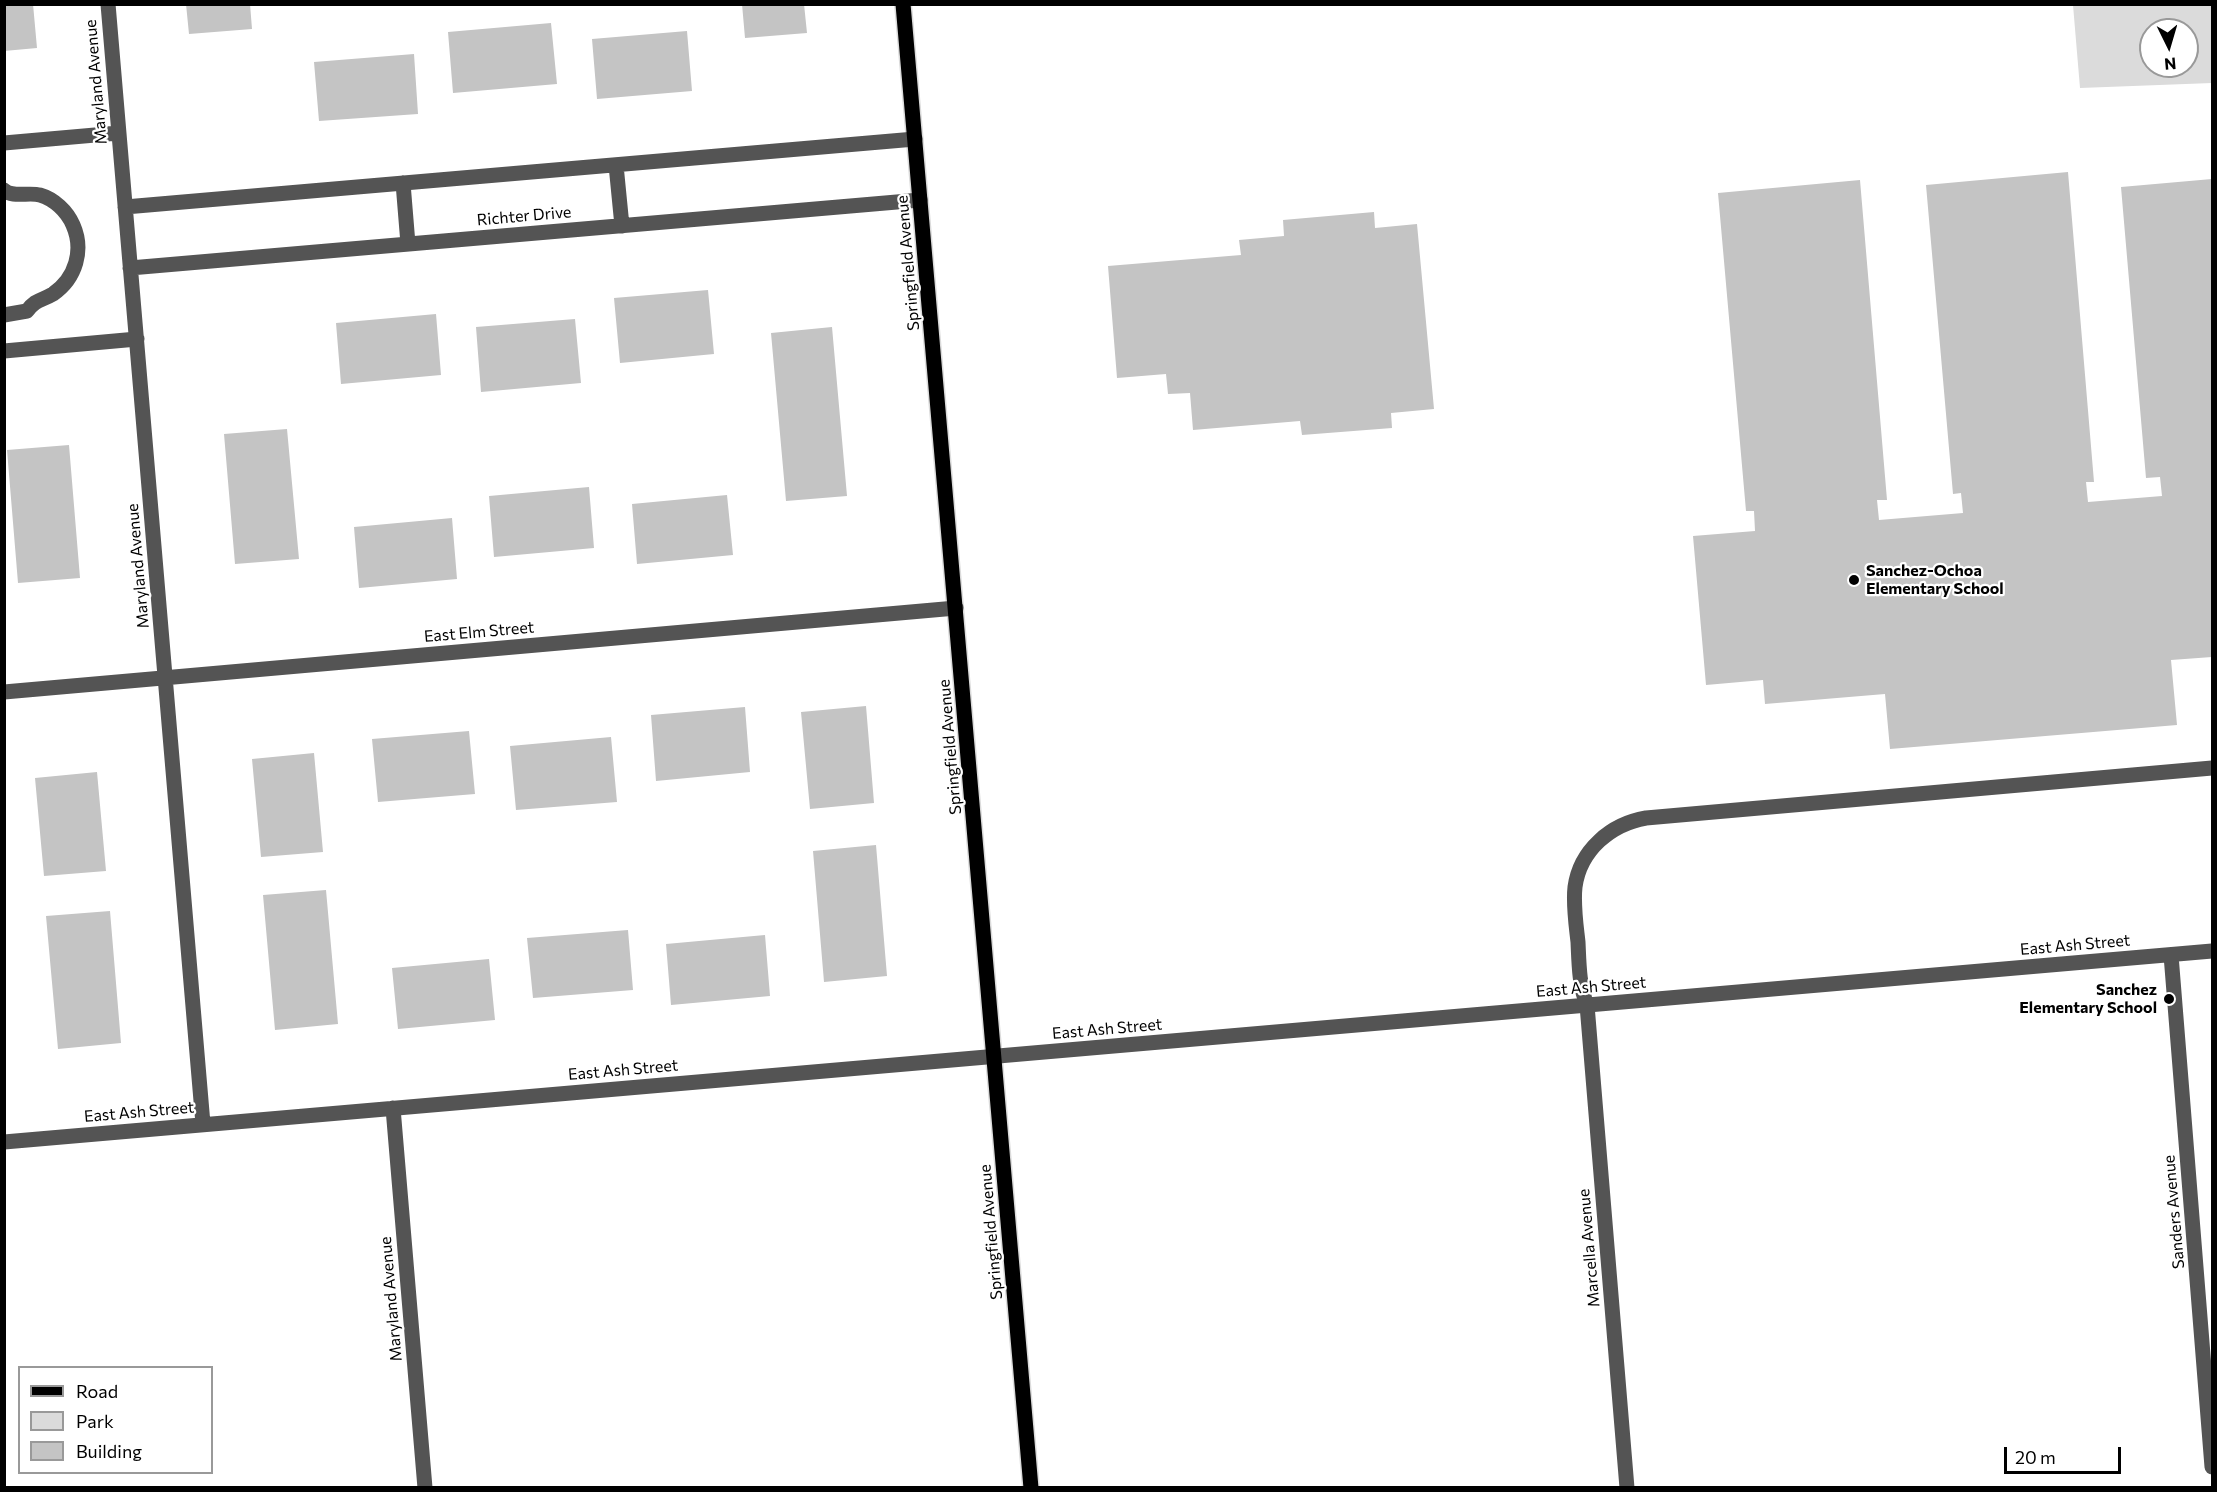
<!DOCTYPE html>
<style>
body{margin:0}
#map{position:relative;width:2217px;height:1492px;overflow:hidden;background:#fff;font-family:Commissioner,sans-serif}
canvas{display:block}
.frame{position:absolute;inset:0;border:6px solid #000;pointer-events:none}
.legend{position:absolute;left:18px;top:1366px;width:195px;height:108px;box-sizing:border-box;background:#fff;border:2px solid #999;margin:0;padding:8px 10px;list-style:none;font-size:18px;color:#000}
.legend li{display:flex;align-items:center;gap:12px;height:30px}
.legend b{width:30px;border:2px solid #999}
.north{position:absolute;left:2139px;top:18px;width:60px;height:60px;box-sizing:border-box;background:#fff;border:2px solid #999;border-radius:50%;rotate:175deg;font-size:16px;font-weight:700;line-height:24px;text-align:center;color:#000}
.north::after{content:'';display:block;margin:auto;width:21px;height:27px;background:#000;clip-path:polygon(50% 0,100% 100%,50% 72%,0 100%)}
.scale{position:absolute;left:2004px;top:1447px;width:117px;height:27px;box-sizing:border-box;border:3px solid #000;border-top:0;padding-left:8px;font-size:18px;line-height:21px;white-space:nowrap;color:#000;-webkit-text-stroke:4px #fff;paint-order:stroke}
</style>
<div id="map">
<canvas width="2217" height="1492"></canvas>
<div class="frame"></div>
<ul class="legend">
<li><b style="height:8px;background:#000"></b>Road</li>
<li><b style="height:16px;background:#dbdbdb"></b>Park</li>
<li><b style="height:16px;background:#c4c4c4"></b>Building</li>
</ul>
<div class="north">N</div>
<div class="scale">20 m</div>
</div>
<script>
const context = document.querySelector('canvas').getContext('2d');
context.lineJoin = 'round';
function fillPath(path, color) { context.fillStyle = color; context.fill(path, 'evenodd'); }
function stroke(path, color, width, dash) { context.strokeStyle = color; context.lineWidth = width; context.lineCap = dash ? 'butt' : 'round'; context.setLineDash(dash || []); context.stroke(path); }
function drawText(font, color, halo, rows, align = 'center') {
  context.font = font + ' Commissioner,sans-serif'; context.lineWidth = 4.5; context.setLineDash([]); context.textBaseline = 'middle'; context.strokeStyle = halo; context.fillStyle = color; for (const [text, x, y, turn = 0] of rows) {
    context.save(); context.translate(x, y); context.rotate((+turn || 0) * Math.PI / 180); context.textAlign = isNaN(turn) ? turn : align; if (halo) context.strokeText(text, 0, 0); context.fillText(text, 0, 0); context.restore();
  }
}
fillPath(new Path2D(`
 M2073 5H2212V83L2080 88ZM2151 30H2187V66H2151Z`), '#dbdbdb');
fillPath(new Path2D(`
 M4 4H33L37 48 4 51Z
 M186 4H250L252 29 189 34Z
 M742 4H804L807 33 745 38Z
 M551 23 557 84 453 93 448 32Z
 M687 31 692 91 597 99 592 39Z
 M414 54 418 114 319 121 314 62Z
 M2068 172 2094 482H2086L2088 502 2162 496 2160 477 2146 478 2121 187 2212 179V657L2171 660 2177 725 1890 749 1885 694 1765 704 1763 680 1706 685 1693 536 1755 531 1754 511H1746L1718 193 1860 180 1887 500H1877L1879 520 1963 513 1961 493 1953 494 1926 185Z
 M1374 212 1375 228 1417 224 1434 409 1391 413 1392 428 1302 435 1300 421 1193 430 1190 393 1168 394 1166 374 1117 378 1108 266 1241 255 1239 240 1284 236 1283 220Z
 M708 290 714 354 620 363 614 298Z
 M436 314 441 375 341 384 336 323Z
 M575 319 581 383 481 392 476 327Z
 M832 327 847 496 786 501 771 333Z
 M287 429 299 559 235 564 224 434Z
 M69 445 80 578 18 583 7 450Z
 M589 487 594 548 494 557 489 496Z
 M727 495 733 555 637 564 632 504Z
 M452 518 457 579 359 588 354 527Z
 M866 706 874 803 810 809 801 712Z
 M745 707 750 772 656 781 651 715Z
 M469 731 475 794 378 802 372 739Z
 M611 737 617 802 516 810 510 746Z
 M314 753 323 852 261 857 252 759Z
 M97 772 106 871 44 876 35 778Z
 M876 845 887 976 824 982 813 851Z
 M326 890 338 1024 275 1030 263 895Z
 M110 911 121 1043 58 1049 46 916Z
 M628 930 633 990 533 998 527 938Z
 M765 935 770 996 671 1005 666 944Z
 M489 959 495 1020 398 1029 392 968Z`), '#c4c4c4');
const major = new Path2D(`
 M903 4 1031 1488`);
stroke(major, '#dbdbdb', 18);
stroke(new Path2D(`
 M108 4 203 1124
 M4 143 118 133
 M616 165 622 226
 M403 183 408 244
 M4 190C12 198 29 192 40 195 54 199 67 211 73 225 84 250 76 278 53 294 41 301 36 299 27 311L4 315
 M125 207 915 139
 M130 268 920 200
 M4 351 137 339
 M4 692 956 608
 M2171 955 2212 1467
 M393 1108 425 1488
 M4 1142 2212 951
 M1627 1488 1587 1005C1579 985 1579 964 1578 942 1576 924 1573 905 1575 887 1580 850 1611 824 1646 818L2212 768`), '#545454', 15);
stroke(major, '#000', 15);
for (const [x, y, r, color] of [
 [1854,580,6,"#000"],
 [2169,999,6,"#000"]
]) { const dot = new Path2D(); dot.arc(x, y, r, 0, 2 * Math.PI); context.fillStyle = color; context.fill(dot); stroke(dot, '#fff', 2); }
drawText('16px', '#000', '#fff', [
 ["Maryland Avenue",96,82,-95],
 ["Richter Drive",524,216,-5],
 ["Springfield Avenue",908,263,-95],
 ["Maryland Avenue",138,566,-95],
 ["East Elm Street",479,632,-5],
 ["Springfield Avenue",950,747,-95],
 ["East Ash Street",2075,945,-5],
 ["East Ash Street",1591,987,-5],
 ["East Ash Street",1107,1029,-5],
 ["East Ash Street",623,1070,-5],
 ["East Ash Street",139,1112,-5],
 ["Sanders Avenue",2174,1212,-95],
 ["Springfield Avenue",991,1232,-95],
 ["Marcella Avenue",1589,1248,-95],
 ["Maryland Avenue",391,1299,-95]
]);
drawText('bold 16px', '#000', '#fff', [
 ["Sanchez-Ochoa",1866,571],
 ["Elementary School",1866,589],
 ["Sanchez",2157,990,"right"],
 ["Elementary School",2157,1008,"right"]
], 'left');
</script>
